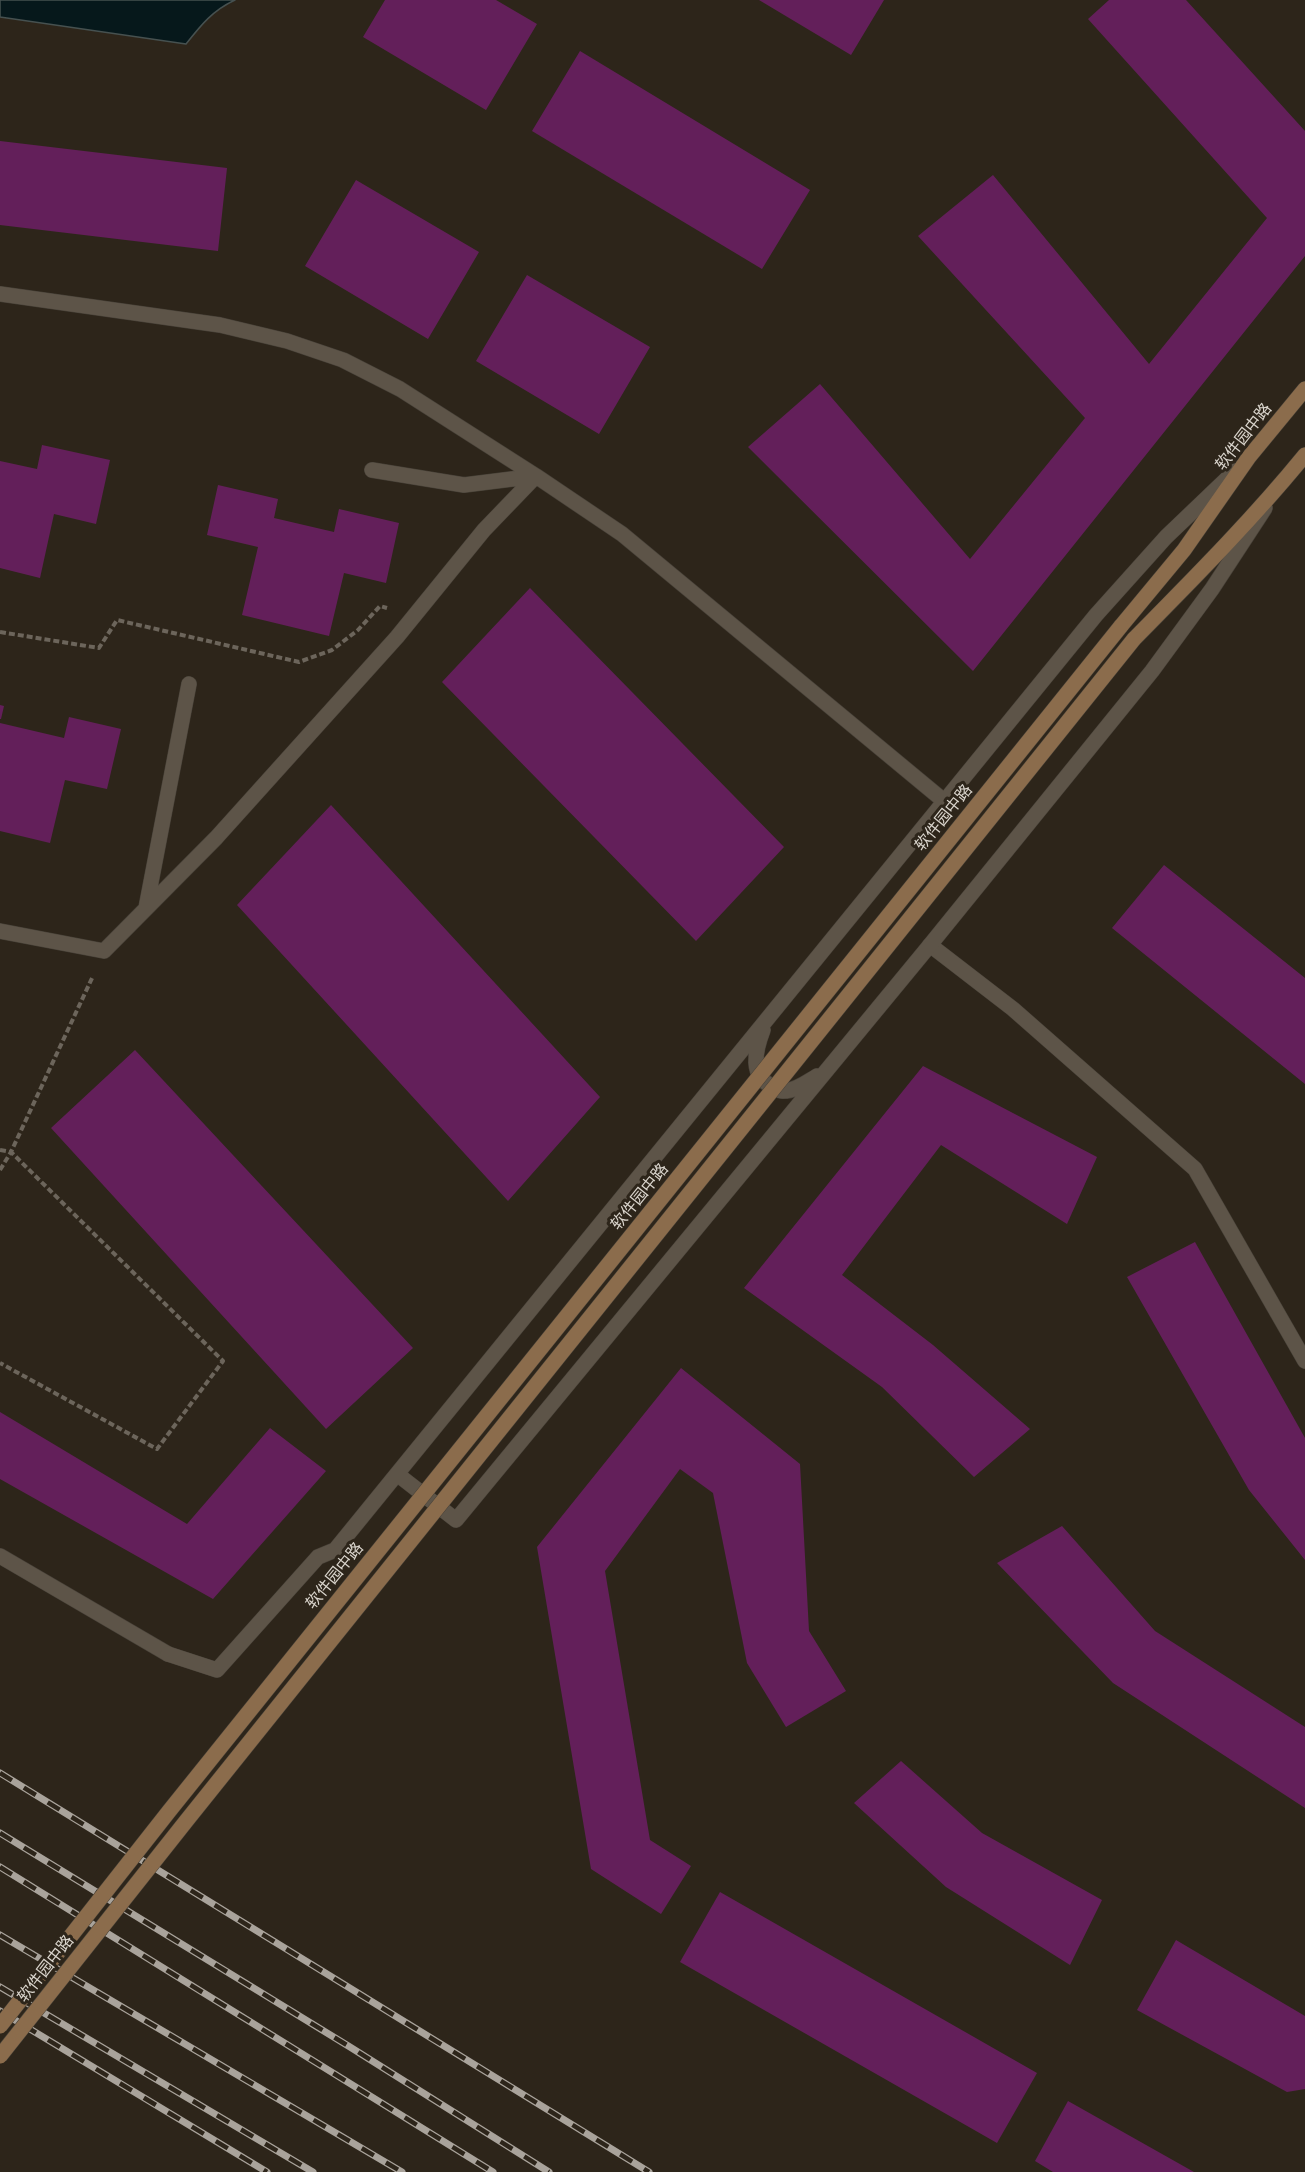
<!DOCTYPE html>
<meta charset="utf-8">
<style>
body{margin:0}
canvas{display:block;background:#2d251a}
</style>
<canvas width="1305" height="2172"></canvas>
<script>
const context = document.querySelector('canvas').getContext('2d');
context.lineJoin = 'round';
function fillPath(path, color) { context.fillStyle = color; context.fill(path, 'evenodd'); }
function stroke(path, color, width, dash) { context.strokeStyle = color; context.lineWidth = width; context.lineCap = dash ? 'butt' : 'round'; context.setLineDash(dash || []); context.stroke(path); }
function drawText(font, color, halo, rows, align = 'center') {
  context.font = font + ' "Open Sans","Noto Sans SC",sans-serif'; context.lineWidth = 6; context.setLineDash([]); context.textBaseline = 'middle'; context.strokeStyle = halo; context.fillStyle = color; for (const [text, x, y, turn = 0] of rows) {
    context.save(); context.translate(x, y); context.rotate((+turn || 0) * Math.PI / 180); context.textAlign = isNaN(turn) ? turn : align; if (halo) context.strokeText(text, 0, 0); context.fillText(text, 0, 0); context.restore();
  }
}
const water = new Path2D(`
 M0 0H235C213 10 201 25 186 44L0 17Z`);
fillPath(water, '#06181b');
stroke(water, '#465150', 1.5);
fillPath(new Path2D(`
 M385 0H496L537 24 486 110 363 37Z
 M759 0H884L851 55Z
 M1109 0H1186L1305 131V256L973 671 748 447 820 384 970 559 1085 418 918 236 993 175 1149 364 1267 218 1088 19Z
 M580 51 810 190 762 269 532 131Z
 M0 141 227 168 218 251 0 225Z
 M356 180 479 252 428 339 305 266Z
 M527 275 650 347 599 434 476 361Z
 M42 445 110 460 96 524 54 514 40 578 0 568V461L37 469Z
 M218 485 278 499 274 518 334 532 339 509 399 523 386 583 344 573 329 636 242 615 258 547 207 535Z
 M530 588 784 847 696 941 442 682Z
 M0 705 4 706 1 719H0Z
 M69 717 121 729 107 789 65 780 50 843 0 831V723L64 738Z
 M331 805 600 1097 508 1201 237 905Z
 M1164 865 1305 978V1084L1112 928Z
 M135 1050 413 1348 326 1429 51 1128Z
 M923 1066 1097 1157 1067 1224 941 1145 842 1275 933 1345 1030 1429 974 1477 882 1387 744 1288Z
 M1195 1242 1305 1438V1560L1249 1490 1127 1277Z
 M681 1368 800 1464 809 1631 846 1691 786 1727 747 1663 713 1493 680 1469 605 1571 650 1840 691 1866 661 1914 591 1869 537 1547Z
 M0 1412 187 1524 270 1428 326 1471 213 1599 0 1479Z
 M1062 1526 1155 1631 1305 1727V1808L1113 1683 997 1563Z
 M901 1761 982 1833 1102 1900 1070 1965 946 1887 854 1803Z
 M720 1892 1037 2073 997 2143 680 1962Z
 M1176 1940 1305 2016V2089L1287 2092 1137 2010Z
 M1068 2101 1194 2172H1053L1035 2161Z`), '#631f5a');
const minor = new Path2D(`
 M0 294 220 325 287 341 343 360 400 389 536 476 622 534 944 801
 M372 470 464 485 536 476
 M146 908 189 684
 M0 931 104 951 216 838 397 637 484 530 536 476
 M930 945 1013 1009 1195 1169 1305 1361
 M0 1556 168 1654`);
const tertiary = new Path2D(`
 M763 1030C755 1051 749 1076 773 1087 776 1088 779 1091 782 1091 794 1092 807 1082 817 1076
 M397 1474 456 1520 930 945 1152 671 1212 589 1265 508
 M168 1654 217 1670 318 1557 335 1550 1096 615 1166 537 1235 471`);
const secondary = new Path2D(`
 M1121 626 1184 550 1249 457 1305 389
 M1134 639C1193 579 1252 520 1305 455`);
stroke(minor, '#484239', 16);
stroke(tertiary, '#484239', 16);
stroke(secondary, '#484239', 16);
stroke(new Path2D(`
 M0 632 99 648 117 620 299 662 332 650 358 630 380 606 387 608
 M0 1150 11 1152 223 1361 157 1449 0 1363
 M0 1170 11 1152 93 976`), '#6c655b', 4, [6, 3]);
stroke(minor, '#5d5448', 15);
stroke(tertiary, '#5d5448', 15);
stroke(secondary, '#8b6c4c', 15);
const rail = new Path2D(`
 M0 1773 649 2172
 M0 1833 350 2047 549 2172
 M0 1867 493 2172
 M0 1935 402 2172
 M0 1987 313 2172
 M0 2011 267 2172`);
stroke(rail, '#a9a39b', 7);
stroke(rail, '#2d251a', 4.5, [14]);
const secondaryBridge = new Path2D(`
 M0 2026 170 1810 1121 626
 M0 2056 187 1820 1134 639`);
stroke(secondaryBridge, '#484239', 16, []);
stroke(secondaryBridge, '#8b6c4c', 15);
drawText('16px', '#dad5cd', '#2d251a', [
 ["软件园中路",1244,437,-52],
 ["软件园中路",944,818,-51],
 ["软件园中路",640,1197,-51],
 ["软件园中路",335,1576,-51],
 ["软件园中路",46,1969,-52]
]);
</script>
